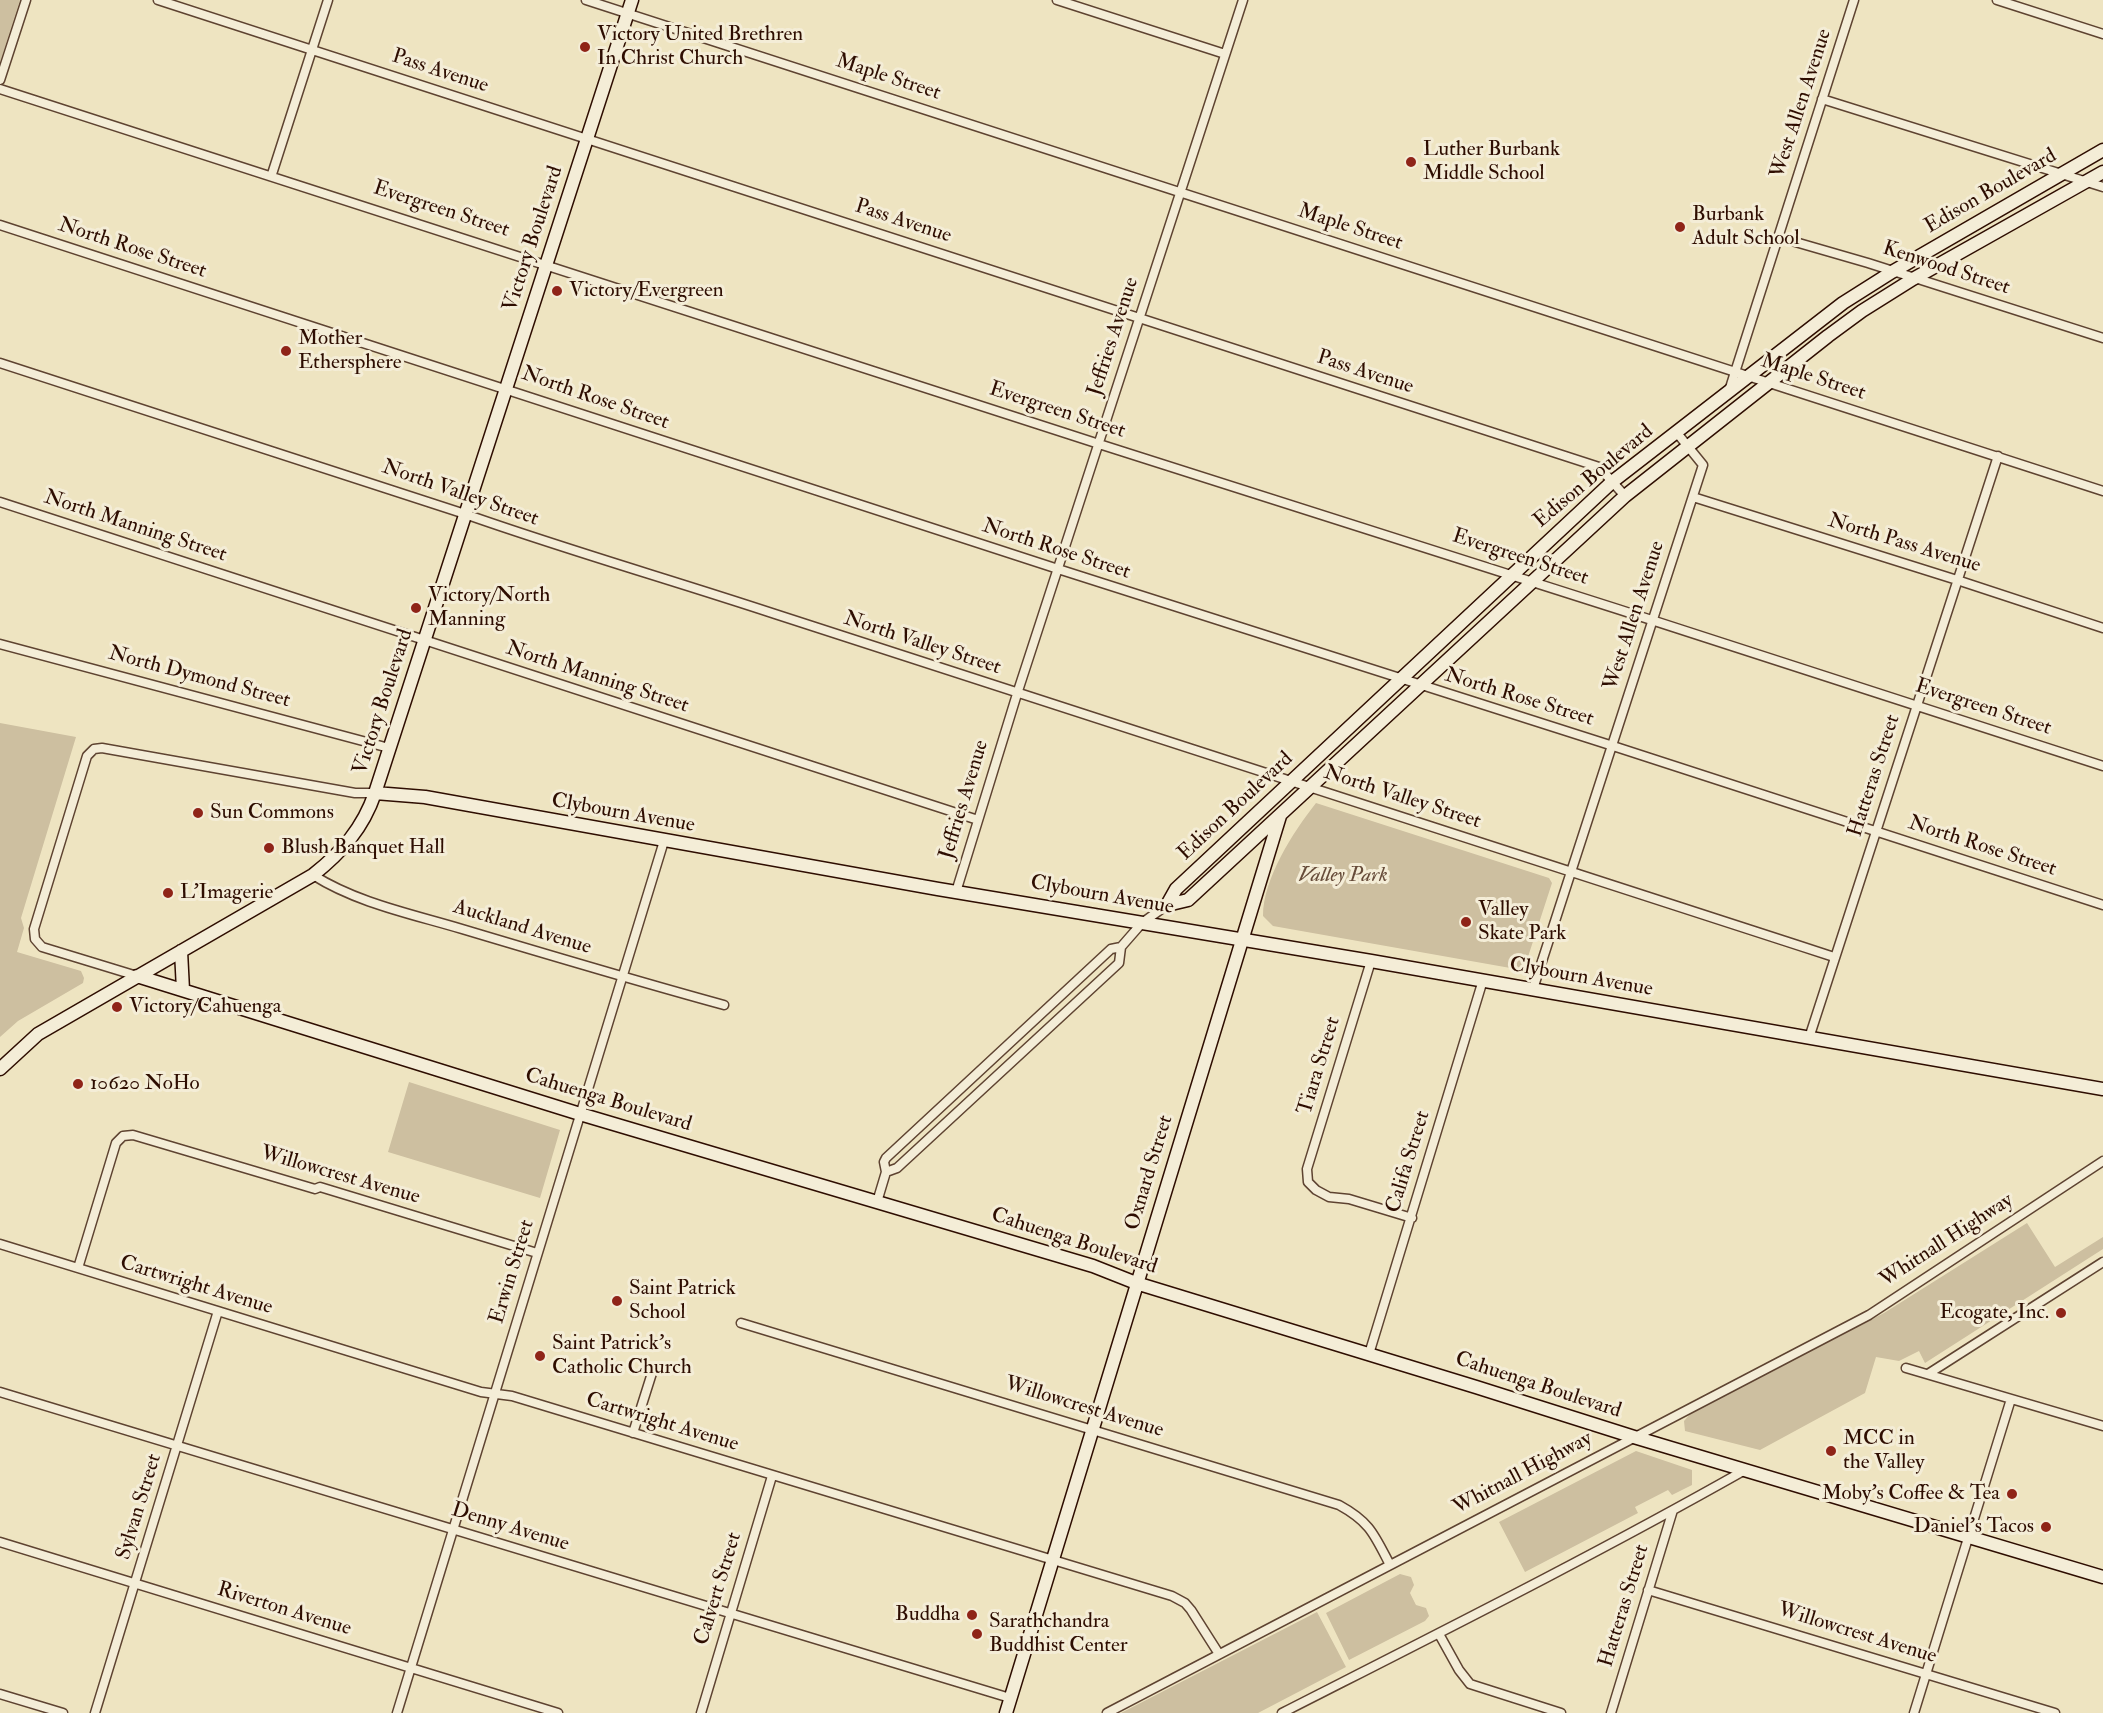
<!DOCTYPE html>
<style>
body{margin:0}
canvas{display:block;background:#eee4c1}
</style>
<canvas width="2103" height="1713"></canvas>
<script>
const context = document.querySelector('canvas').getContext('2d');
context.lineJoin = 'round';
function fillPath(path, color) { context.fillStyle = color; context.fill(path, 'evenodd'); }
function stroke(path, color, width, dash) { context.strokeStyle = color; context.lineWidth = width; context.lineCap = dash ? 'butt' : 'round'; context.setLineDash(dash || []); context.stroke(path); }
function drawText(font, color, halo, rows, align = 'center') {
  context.font = font + ' "IM FELL Double Pica",serif'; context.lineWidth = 6; context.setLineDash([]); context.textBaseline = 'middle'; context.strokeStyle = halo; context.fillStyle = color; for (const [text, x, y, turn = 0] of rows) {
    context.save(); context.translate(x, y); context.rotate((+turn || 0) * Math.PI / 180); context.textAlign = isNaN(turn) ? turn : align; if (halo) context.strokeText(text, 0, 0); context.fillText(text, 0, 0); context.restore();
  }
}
fillPath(new Path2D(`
 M0 0H20L0 62Z
 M0 723 76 737 21 918 24 928 17 952 81 971 84 978 83 983 18 1021 0 1037Z
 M1316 803 1549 878 1552 883 1526 963 1522 967 1516 969 1273 926 1263 916C1263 879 1293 832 1316 803Z
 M409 1082 560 1130 540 1198 388 1152Z
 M2027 1223 2055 1267 2103 1237V1249L1925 1363 1919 1351 1899 1361 1876 1357 1865 1393 1760 1450 1685 1431 1684 1421 1691 1413 1884 1313Z
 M1636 1451 1692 1470V1485L1672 1495 1668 1490 1635 1507 1638 1513 1525 1572 1499 1522Z
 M1400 1574 1411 1577 1414 1585 1410 1593 1416 1605 1426 1608 1429 1616 1425 1621 1349 1660 1326 1613Z
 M1317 1612 1346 1667 1258 1713H1121Z`), '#cdbfa0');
const minor = new Path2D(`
 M158 0 1599 467 1625 496
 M586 0 2103 491
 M1057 0 1225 54
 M1997 0 2103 34
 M0 80 26 0
 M0 89C367 204 732 326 1099 444 1434 551 1769 656 2103 766
 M1822 99 2103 187
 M272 174 328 0
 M0 225 1058 569 1613 746 2103 905
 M1778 237 1868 263 2103 338
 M0 363 465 514C567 550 672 580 775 614 1127 730 1481 842 1834 957
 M1729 391 1854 0
 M1693 497 1957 580 2103 628
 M0 502 978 820
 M0 644 389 748
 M313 875C357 903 412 914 462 929 549 955 636 981 724 1005
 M956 892 1017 694 1243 0
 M1371 961 1307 1169 1308 1182 1316 1190 1329 1197 1349 1199 1412 1218
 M137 976 42 947 35 939 34 929 87 756 94 749 102 748 355 793H375
 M1533 989 1703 465 1677 433
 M1809 1038 1998 456
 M886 1172 897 1168 1119 963 1121 947
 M877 1202 886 1172 884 1162 886 1158 1111 949 1121 947 1142 923 1167 905
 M0 1244 481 1392 512 1396 1172 1596 1185 1603 1191 1610 1219 1654
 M78 1268 116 1143 123 1136 133 1135 315 1189 320 1187 537 1253
 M741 1323 1339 1505C1370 1522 1374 1534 1390 1565
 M1369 1354 1483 980
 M1906 1368 2103 1426
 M1928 1374 2103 1262
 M0 1392 1010 1698
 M633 1433 652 1373
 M0 1542 558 1713
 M1648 1590 2055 1713
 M1439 1634 1459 1670 1470 1684 1561 1713
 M0 1694 63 1713
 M95 1713 218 1311
 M397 1713 664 841
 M701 1713 772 1476
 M1107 1713 1869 1315 2103 1161
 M1282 1713C1437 1634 1593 1556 1745 1470
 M1611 1713 1673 1510
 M1914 1713 2011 1399`);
const secondary = new Path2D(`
 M375 793 425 797 938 889 1371 961 2103 1089
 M1167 905 1176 889 1612 482 1843 303 1892 272 2103 150
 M1167 905 1188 900 1625 496 1828 336 1862 311 1913 279 2103 172
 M181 951 183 990
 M137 976 580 1114 1093 1266 1136 1283 1476 1387 1634 1437 2103 1577
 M0 1069 38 1034 313 875C342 852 363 828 375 793L632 0
 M1006 1713 1280 816`);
stroke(minor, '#5e4331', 11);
stroke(secondary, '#2e0d01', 15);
stroke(minor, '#f4edd7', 8);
stroke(secondary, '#f4edd7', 12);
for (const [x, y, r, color] of [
 [585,47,6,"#8f2418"],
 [1411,162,6,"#8f2418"],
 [1680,227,6,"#8f2418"],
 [557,291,6,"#8f2418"],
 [286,351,6,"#8f2418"],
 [416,608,6,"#8f2418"],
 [198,813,6,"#8f2418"],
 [269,848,6,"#8f2418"],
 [168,893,6,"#8f2418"],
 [1466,922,6,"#8f2418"],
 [117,1007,6,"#8f2418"],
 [78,1084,6,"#8f2418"],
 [617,1301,6,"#8f2418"],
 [2061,1313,6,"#8f2418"],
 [540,1356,6,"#8f2418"],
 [1831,1451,6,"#8f2418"],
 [2012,1494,6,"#8f2418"],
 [2046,1527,6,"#8f2418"],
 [972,1615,6,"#8f2418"],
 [977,1634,6,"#8f2418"]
]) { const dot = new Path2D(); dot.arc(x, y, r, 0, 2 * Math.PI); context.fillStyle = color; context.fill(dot); stroke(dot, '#f4edd7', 2); }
drawText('21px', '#2e0d01', '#f4edd7', [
 ["Victory United Brethren",597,35],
 ["In Christ Church",597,59],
 ["Luther Burbank",1423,150],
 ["Middle School",1423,174],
 ["Burbank",1692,215],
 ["Adult School",1692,239],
 ["Victory/Evergreen",569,291],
 ["Mother",298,339],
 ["Ethersphere",298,363],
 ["Victory/North",428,596],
 ["Manning",428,620],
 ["Sun Commons",210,813],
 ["Blush Banquet Hall",281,848],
 ["L'Imagerie",180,893],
 ["Valley",1478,910],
 ["Skate Park",1478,934],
 ["Victory/Cahuenga",129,1007],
 ["10620 NoHo",90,1084],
 ["Saint Patrick",629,1289],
 ["School",629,1313],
 ["Ecogate, Inc.",2049,1313,"right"],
 ["Saint Patrick's",552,1344],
 ["Catholic Church",552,1368],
 ["MCC in",1843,1439],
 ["the Valley",1843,1463],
 ["Moby's Coffee & Tea",2000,1494,"right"],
 ["Daniel's Tacos",2034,1527,"right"],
 ["Buddha",960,1615,"right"],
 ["Sarathchandra",989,1622],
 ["Buddhist Center",989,1646]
], 'left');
drawText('21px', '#2e0d01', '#f4edd7', [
 ["Pass Avenue",440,72,18],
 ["Maple Street",888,78,18],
 ["West Allen Avenue",1802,104,-72],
 ["Edison Boulevard",1991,192,-30],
 ["Evergreen Street",441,210,18],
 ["Pass Avenue",903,222,18],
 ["Maple Street",1350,228,18],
 ["Victory Boulevard",534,239,-72],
 ["North Rose Street",132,249,18],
 ["Kenwood Street",1946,269,18],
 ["Jeffries Avenue",1114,337,-72],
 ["Pass Avenue",1365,373,18],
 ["Maple Street",1813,378,18],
 ["North Rose Street",595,399,19],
 ["Evergreen Street",1057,411,18],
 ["Edison Boulevard",1594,477,-40],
 ["North Valley Street",460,494,19],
 ["North Manning Street",135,527,18],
 ["North Pass Avenue",1904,544,17],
 ["North Rose Street",1056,550,18],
 ["Evergreen Street",1520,558,18],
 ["West Allen Avenue",1635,616,-72],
 ["North Valley Street",922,644,18],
 ["North Dymond Street",199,678,15],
 ["North Manning Street",597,678,18],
 ["North Rose Street",1519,698,17],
 ["Victory Boulevard",384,702,-72],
 ["Evergreen Street",1983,708,18],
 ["Hatteras Street",1875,776,-72],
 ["North Valley Street",1402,798,18],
 ["Jeffries Avenue",965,800,-73],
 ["Edison Boulevard",1236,807,-43],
 ["Clybourn Avenue",623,814,10],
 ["North Rose Street",1982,847,18],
 ["Clybourn Avenue",1102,896,10],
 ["Auckland Avenue",522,928,17],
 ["Clybourn Avenue",1581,978,10],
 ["Tiara Street",1320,1066,-73],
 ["Cahuenga Boulevard",608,1101,17],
 ["Califa Street",1409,1162,-73],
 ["Oxnard Street",1150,1173,-73],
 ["Willowcrest Avenue",340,1176,16],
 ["Whitnall Highway",1947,1241,-33],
 ["Cahuenga Boulevard",1074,1242,18],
 ["Erwin Street",513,1272,-73],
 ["Cartwright Avenue",196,1286,17],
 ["Cahuenga Boulevard",1538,1386,18],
 ["Willowcrest Avenue",1084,1408,17],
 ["Cartwright Avenue",662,1423,17],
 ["Whitnall Highway",1523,1474,-28],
 ["Sylvan Street",140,1507,-73],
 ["Denny Avenue",510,1528,17],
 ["Calvert Street",719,1589,-73],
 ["Hatteras Street",1625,1606,-73],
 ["Riverton Avenue",284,1610,17],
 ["Willowcrest Avenue",1857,1634,17]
]);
drawText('italic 21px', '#664b39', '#f4edd7', [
 ["Valley Park",1343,876]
]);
</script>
